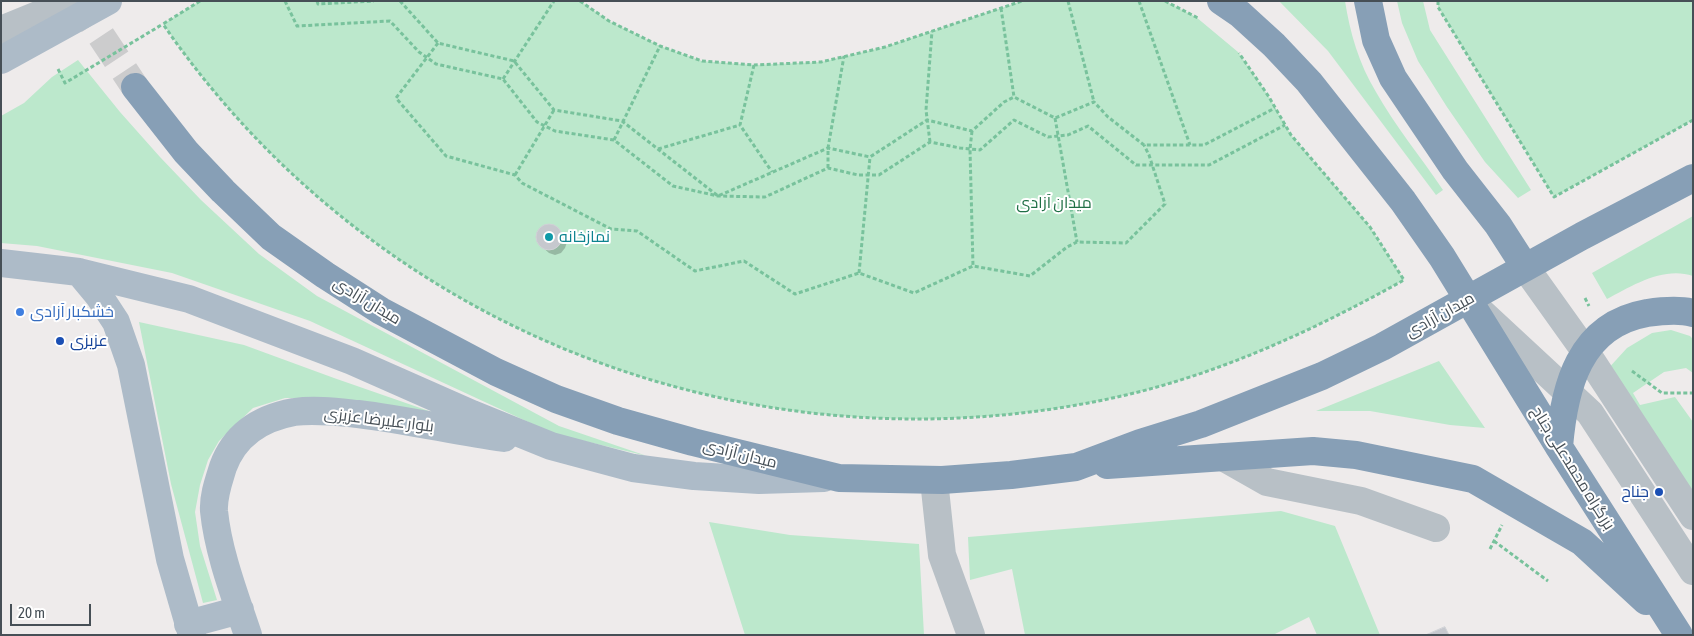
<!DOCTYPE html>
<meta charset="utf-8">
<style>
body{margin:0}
#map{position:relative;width:1694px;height:636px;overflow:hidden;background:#eeebeb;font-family:"Asap Condensed",sans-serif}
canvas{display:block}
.frame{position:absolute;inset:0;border:2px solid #464f56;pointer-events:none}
.scale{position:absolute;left:10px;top:604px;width:81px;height:22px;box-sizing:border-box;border:2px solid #464f56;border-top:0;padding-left:6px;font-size:15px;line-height:18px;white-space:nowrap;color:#464f56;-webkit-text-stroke:4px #fff;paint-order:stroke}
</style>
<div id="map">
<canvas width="1694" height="636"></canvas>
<div class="frame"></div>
<div class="scale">20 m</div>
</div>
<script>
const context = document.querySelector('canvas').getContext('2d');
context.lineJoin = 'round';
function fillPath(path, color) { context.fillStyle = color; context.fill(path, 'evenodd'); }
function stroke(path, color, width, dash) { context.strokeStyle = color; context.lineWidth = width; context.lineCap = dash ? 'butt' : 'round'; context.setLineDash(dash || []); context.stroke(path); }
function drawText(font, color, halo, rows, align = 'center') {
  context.font = font + ' "Asap Condensed",Cairo,sans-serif'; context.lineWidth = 4; context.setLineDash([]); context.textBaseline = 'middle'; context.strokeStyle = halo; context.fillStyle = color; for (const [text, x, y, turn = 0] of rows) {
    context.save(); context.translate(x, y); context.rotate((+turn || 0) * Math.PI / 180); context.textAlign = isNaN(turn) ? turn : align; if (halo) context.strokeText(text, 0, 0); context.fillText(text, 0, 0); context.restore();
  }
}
fillPath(new Path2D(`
 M200 1H580L609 21 660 46 702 61 754 65 821 62 885 47 1022 1H1165L1196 17 1238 52 1269 97 1291 135 1370 227 1404 280C1316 329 1224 372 1126 395 759 480 377 335 163 24Z
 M1279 1H1345C1350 33 1359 64 1376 92 1395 126 1421 157 1443 190L1436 195 1328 51Z
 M1397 1H1423L1430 30 1531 190 1518 198 1485 162 1447 107 1418 61 1402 23Z
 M1438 1H1693V120L1554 197 1438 7Z
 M78 60 120 112 160 157 201 200 259 254 317 296 559 426 647 456 559 435 541 428 310 321 172 273 37 246 1 243V116L24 103 52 77Z
 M1693 216V276C1663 266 1632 286 1607 299L1592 273Z
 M139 322 244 345 334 378 472 426 301 398H285L253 408 219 441 208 460 200 485 195 512 200 546 217 600 203 603 171 484Z
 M1671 330 1690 336 1693 339V373L1686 368 1664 372 1633 393 1640 405 1675 397 1693 422V504L1606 371 1627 348 1652 333Z
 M1439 361 1485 428 1450 425 1370 411H1316Z
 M1281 511 1335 526 1380 635H1317L1309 617 1273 635H1025L1012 569 970 580 968 537Z
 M709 522 790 535 919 544 924 635H745Z`), '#bce8cc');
fillPath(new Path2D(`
 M549 225 555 226 565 236 567 242 565 248 561 253 555 255 549 253 539 244 537 238 539 232 543 227Z`), '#0003');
const building = new Path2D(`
 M536 237a13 13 0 1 1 26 0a13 13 0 1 1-26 0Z
 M1445 627 1449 635H1426Z`);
fillPath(building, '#c6c8ce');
stroke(building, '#d0d2d6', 1);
stroke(new Path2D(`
 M78 1 135 87`), '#cccccd', 28, [28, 14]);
stroke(new Path2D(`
 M200 1 163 24C377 335 759 480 1126 395 1224 372 1316 329 1404 280L1370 227 1291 135 1269 97 1239 53
 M285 1 297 26 390 21 419 52 436 64 503 79 537 122 555 131 614 140 673 186 718 196 765 197 828 168 858 175H879L930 142 960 148 980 150 1014 120 1048 137 1068 135 1088 126 1136 165H1209L1285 125
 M317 1 318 4 374 1
 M400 1 438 43 514 61 554 110 622 121 718 196 828 148 870 157 927 120 972 131 1004 102 1014 97 1055 118 1094 102 1108 117 1144 145H1204L1275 108
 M580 1 609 21 660 46 702 61 754 65 821 62 885 47 1022 1
 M1068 1 1094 102
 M1139 1 1190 145
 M1165 1 1198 18
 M1438 1V7L1554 197 1693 120
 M1001 8 1014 97
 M438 43 396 98 446 156 515 175 522 183 611 229 637 231 695 271 744 261 795 294 859 273 914 293 973 266 1030 276 1067 247 1077 242 1126 243 1165 204 1149 155 1144 145
 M754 65 740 125 772 172
 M58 69 65 83 163 24
 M503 79 554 1
 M1055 118 1077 242
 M972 131 970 149 973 266
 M614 140 660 46
 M930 142 926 110 932 31
 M658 149 740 125
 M828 168V148L844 56
 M515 175 554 110
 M859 273 870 157
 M1585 298 1589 306
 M1632 371 1662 393H1693
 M1494 541 1548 581
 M1490 549 1502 525`), '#78c29c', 3, [4, 2.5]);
stroke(new Path2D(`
 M1 30 72 1
 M1525 267 1585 351 1693 516
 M1480 311 1590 413 1693 571
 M1223 457 1267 482 1361 501 1436 528
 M934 480 942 555 971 635`), '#b8c0c6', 28);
stroke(new Path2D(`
 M1 60 108 1
 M1 263 79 272 189 299 352 361 472 414 551 446 633 468 694 476 759 480 824 478
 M79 272 99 296 116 322 131 365 170 559 192 635
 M188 624 240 610
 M248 635C235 596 218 552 214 511 213 496 219 480 223 467 235 434 261 418 294 412 315 409 338 412 358 414 407 420 455 431 504 438`), '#adbbc8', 28);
stroke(new Path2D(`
 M1221 1 1240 14 1274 45 1309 82 1403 201 1442 257 1559 447 1679 635
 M1368 1 1376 40 1393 78 1455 170 1498 225 1525 267
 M135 87 186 152 223 191 271 237 325 275 381 311 496 372 556 399 618 421 693 442 839 478 942 480 1011 475 1076 467 1140 443 1201 424 1322 376 1382 347 1582 236 1693 178
 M1559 447C1564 387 1579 325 1647 313 1661 311 1679 309 1693 313
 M1107 465 1313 451 1356 455 1473 479 1582 542 1646 601`), '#879fb6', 28);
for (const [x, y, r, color] of [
 [549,237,5,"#0f9aa8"],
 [20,312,5,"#3f7fe0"],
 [60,341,5,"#1a4fb4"],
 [1659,492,5,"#1a4fb4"]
]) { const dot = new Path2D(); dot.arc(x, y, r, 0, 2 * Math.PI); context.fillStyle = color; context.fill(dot); stroke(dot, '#fff', 2); }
drawText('16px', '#1f6f45', '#fff', [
 ["میدان آزادی",1054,203]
]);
drawText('16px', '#0d838f', '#fff', [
 ["نمازخانه",559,237]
], 'left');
drawText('16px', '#464f56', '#fff', [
 ["میدان آزادی",367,301,31],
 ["میدان آزادی",1440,315,-29],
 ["بلوار علیرضا عزیزی",379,420,7],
 ["میدان آزادی",740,454,14],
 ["بزرگراه محمدعلی جناح",1573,468,58]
]);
drawText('16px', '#366cbe', '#fff', [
 ["خشکبار آزادی",30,312]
], 'left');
drawText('16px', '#164399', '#fff', [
 ["عزیزی",70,341],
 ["جناح",1649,492,"right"]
], 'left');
</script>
